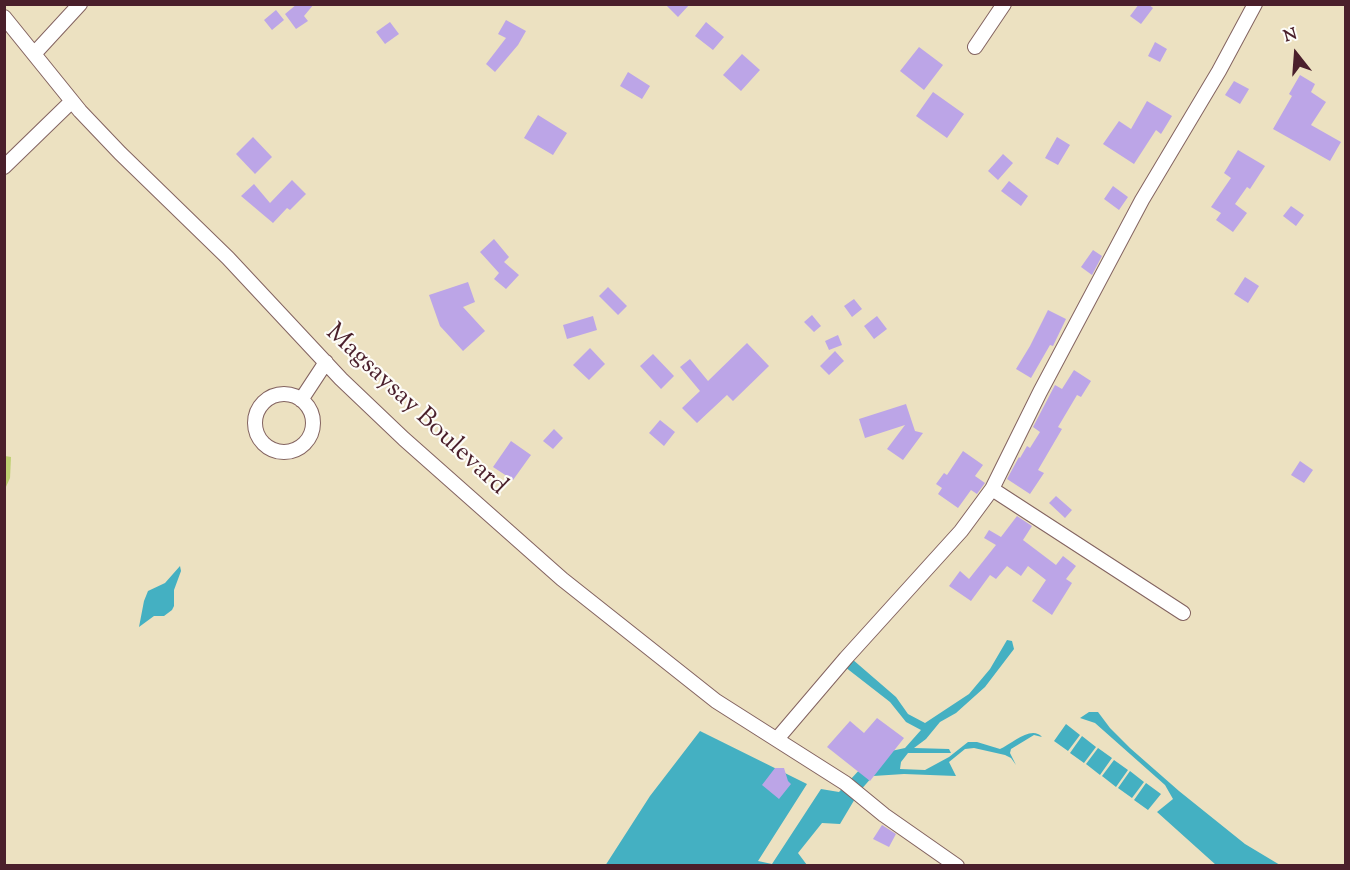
<!DOCTYPE html>
<style>
body{margin:0}
#map{position:relative;width:1350px;height:870px;overflow:hidden;background:#ece1c1;font-family:"Sorts Mill Goudy",serif}
canvas{display:block}
.frame{position:absolute;inset:0;border:6px solid #4a1f2b;pointer-events:none}
.north{position:absolute;left:1266px;top:24px;width:60px;height:60px;-webkit-text-stroke:4px #fdfcf7;paint-order:stroke;rotate:343deg;font-size:16px;font-weight:700;line-height:24px;text-align:center;color:#4a1f2b}
.north::after{content:'';display:block;margin:auto;width:21px;height:27px;background:#4a1f2b;clip-path:polygon(50% 0,100% 100%,50% 72%,0 100%)}
</style>
<div id="map">
<canvas width="1350" height="870"></canvas>
<div class="frame"></div>
<div class="north">N</div>
</div>
<script>
const context = document.querySelector('canvas').getContext('2d');
context.lineJoin = 'round';
function fillPath(path, color) { context.fillStyle = color; context.fill(path, 'evenodd'); }
function stroke(path, color, width, dash) { context.strokeStyle = color; context.lineWidth = width; context.lineCap = dash ? 'butt' : 'round'; context.setLineDash(dash || []); context.stroke(path); }
function drawText(font, color, halo, rows, align = 'center') {
  context.font = font + ' "Sorts Mill Goudy",serif'; context.lineWidth = 4.5; context.setLineDash([]); context.textBaseline = 'middle'; context.strokeStyle = halo; context.fillStyle = color; for (const [text, x, y, turn = 0] of rows) {
    context.save(); context.translate(x, y); context.rotate((+turn || 0) * Math.PI / 180); context.textAlign = isNaN(turn) ? turn : align; if (halo) context.strokeText(text, 0, 0); context.fillText(text, 0, 0); context.restore();
  }
}
fillPath(new Path2D(`
 M5 456 11 457 10 478 5 489Z`), '#bfd072');
fillPath(new Path2D(`
 M180 566 181 571 174 590V606L172 610 164 616H154L139 627 144 601 148 591 165 583Z
 M1007 640 1012 641 1014 649 985 687 956 713 940 722 926 739 914 748 949 749 951 753H908L901 762 900 769 925 770 949 757 968 742H977L1000 749C1012 744 1031 725 1042 737L1034 735 1011 749 1010 753 1016 765 1011 758 1005 755 974 748 965 749 949 762 956 776 904 774 873 776 859 792 840 824 822 823 798 853 807 865 605 866 650 796 700 731 807 784 758 861 772 864 821 789 839 792 873 755 905 748 921 730 906 722 890 702 845 667 852 659 896 697 908 714 925 723 969 694 990 669Z
 M1089 712H1098L1110 728 1130 748 1179 791 1245 844 1280 865H1216L1157 812 1173 799 1165 785 1095 723 1080 718Z
 M1066 724 1080 735 1068 751 1054 741Z
 M1082 736 1096 747 1084 763 1070 753Z
 M1098 748 1112 758 1100 775 1086 764Z
 M1114 760 1128 770 1116 787 1102 776Z
 M1130 771 1144 782 1132 798 1118 788Z
 M1146 783 1161 794 1148 810 1134 800Z`), '#44b0c2');
fillPath(new Path2D(`
 M297 4H314L304 16 308 21 296 29 285 14Z
 M665 4H690L678 17Z
 M1139 4H1148L1153 8 1141 24 1130 16Z
 M276 10 284 20 272 30 264 20Z
 M506 20 526 31 518 45 495 72 486 64 506 38 498 34Z
 M390 22 399 34 385 44 376 32Z
 M706 22 724 37 713 50 695 36Z
 M1155 42 1167 49 1160 62 1148 56Z
 M919 47 943 65 924 90 900 71Z
 M742 54 760 70 741 91 723 75Z
 M628 72 650 86 642 99 620 86Z
 M1300 75 1315 84 1311 92 1326 102 1311 125 1341 142 1330 161 1273 129 1292 96 1289 94Z
 M1234 81 1249 89 1240 104 1225 95Z
 M933 92 964 114 947 138 916 116Z
 M1147 101 1172 116 1161 134 1156 130 1134 164 1103 144 1119 121 1131 129Z
 M538 115 567 133 553 155 524 138Z
 M253 137 272 157 255 174 236 154Z
 M1057 137 1070 145 1058 165 1045 158Z
 M1238 150 1265 166 1250 189 1247 187 1235 204 1247 213 1233 232 1216 220 1221 213 1211 207 1231 178 1224 173Z
 M1003 154 1013 163 998 180 988 171Z
 M292 180 306 194 290 210 287 208 273 223 241 196 254 184 270 203Z
 M1009 181 1028 196 1021 206 1001 191Z
 M1113 186 1128 197 1119 210 1104 199Z
 M1291 206 1304 215 1296 226 1283 216Z
 M494 239 509 257 504 262 519 275 506 289 494 279 499 273 480 252Z
 M1093 250 1102 256 1092 275 1081 267Z
 M1245 277 1259 286 1248 303 1234 294Z
 M468 282 475 302 463 307 485 331 463 351 440 326 429 295Z
 M608 287 627 306 618 315 599 296Z
 M854 299 862 309 852 317 844 306Z
 M1048 310 1066 319 1053 346 1050 345 1031 378 1016 369 1030 346Z
 M812 315 821 326 814 332 804 322Z
 M593 316 597 330 567 339 563 325Z
 M877 316 887 329 874 339 864 326Z
 M838 335 842 345 829 350 825 341Z
 M747 343 769 366 733 401 727 395 697 423 682 408 700 391 680 367 690 359 708 381Z
 M590 348 605 364 589 380 573 365Z
 M835 351 844 361 829 375 820 366Z
 M653 354 674 376 661 389 640 366Z
 M1074 370 1091 381 1081 397 1077 395 1058 427 1062 429 1038 470 1044 473 1030 494 1007 479 1019 457 1020 458 1027 446 1030 448 1040 432 1033 427 1055 385 1062 389Z
 M906 404 915 431 923 433 903 460 887 449 905 425 865 438 859 419Z
 M660 420 675 432 664 446 649 433Z
 M554 429 563 438 553 449 543 441Z
 M511 441 531 455 513 480 493 467Z
 M963 451 983 465 975 476 985 483 977 494 971 490 958 508 938 494 942 488 936 484 944 473 947 475Z
 M1300 461 1313 470 1304 483 1291 475Z
 M1056 496 1072 510 1065 518 1049 503Z
 M1017 516 1032 526 1023 540 1056 565 1063 556 1076 566 1066 579 1072 583 1052 615 1032 601 1046 580 1028 566 1021 576 1007 566 996 579 990 575 971 601 949 586 960 571 969 579 996 545 984 538 989 530 1001 537Z
 M877 718 904 738 870 781 827 747 850 721 864 733Z
 M775 768H784L788 781 791 784 779 799 762 785Z
 M882 825 896 834 889 847 873 839Z`), '#bca5e7');
const minor = new Path2D(`
 M4 17 80 111 120 153 228 258 341 379 404 439 562 579 716 701 845 783 884 815 957 866
 M975 47 1004 4
 M34 54 80 4
 M4 167 72 101
 M255 423a29 29 0 1 1 58 0a29 29 0 1 1-58 0Z
 M301 400 326 362
 M992 489 1183 613
 M777 739 846 658 961 531 992 489 1040 392 1142 200 1219 71 1255 4`);
stroke(minor, '#836360', 16);
stroke(minor, '#fff', 14);
drawText('26px', '#4a1f2b', '#fdfcf7', [
 ["Magsaysay Boulevard",415,411,43]
]);
</script>
